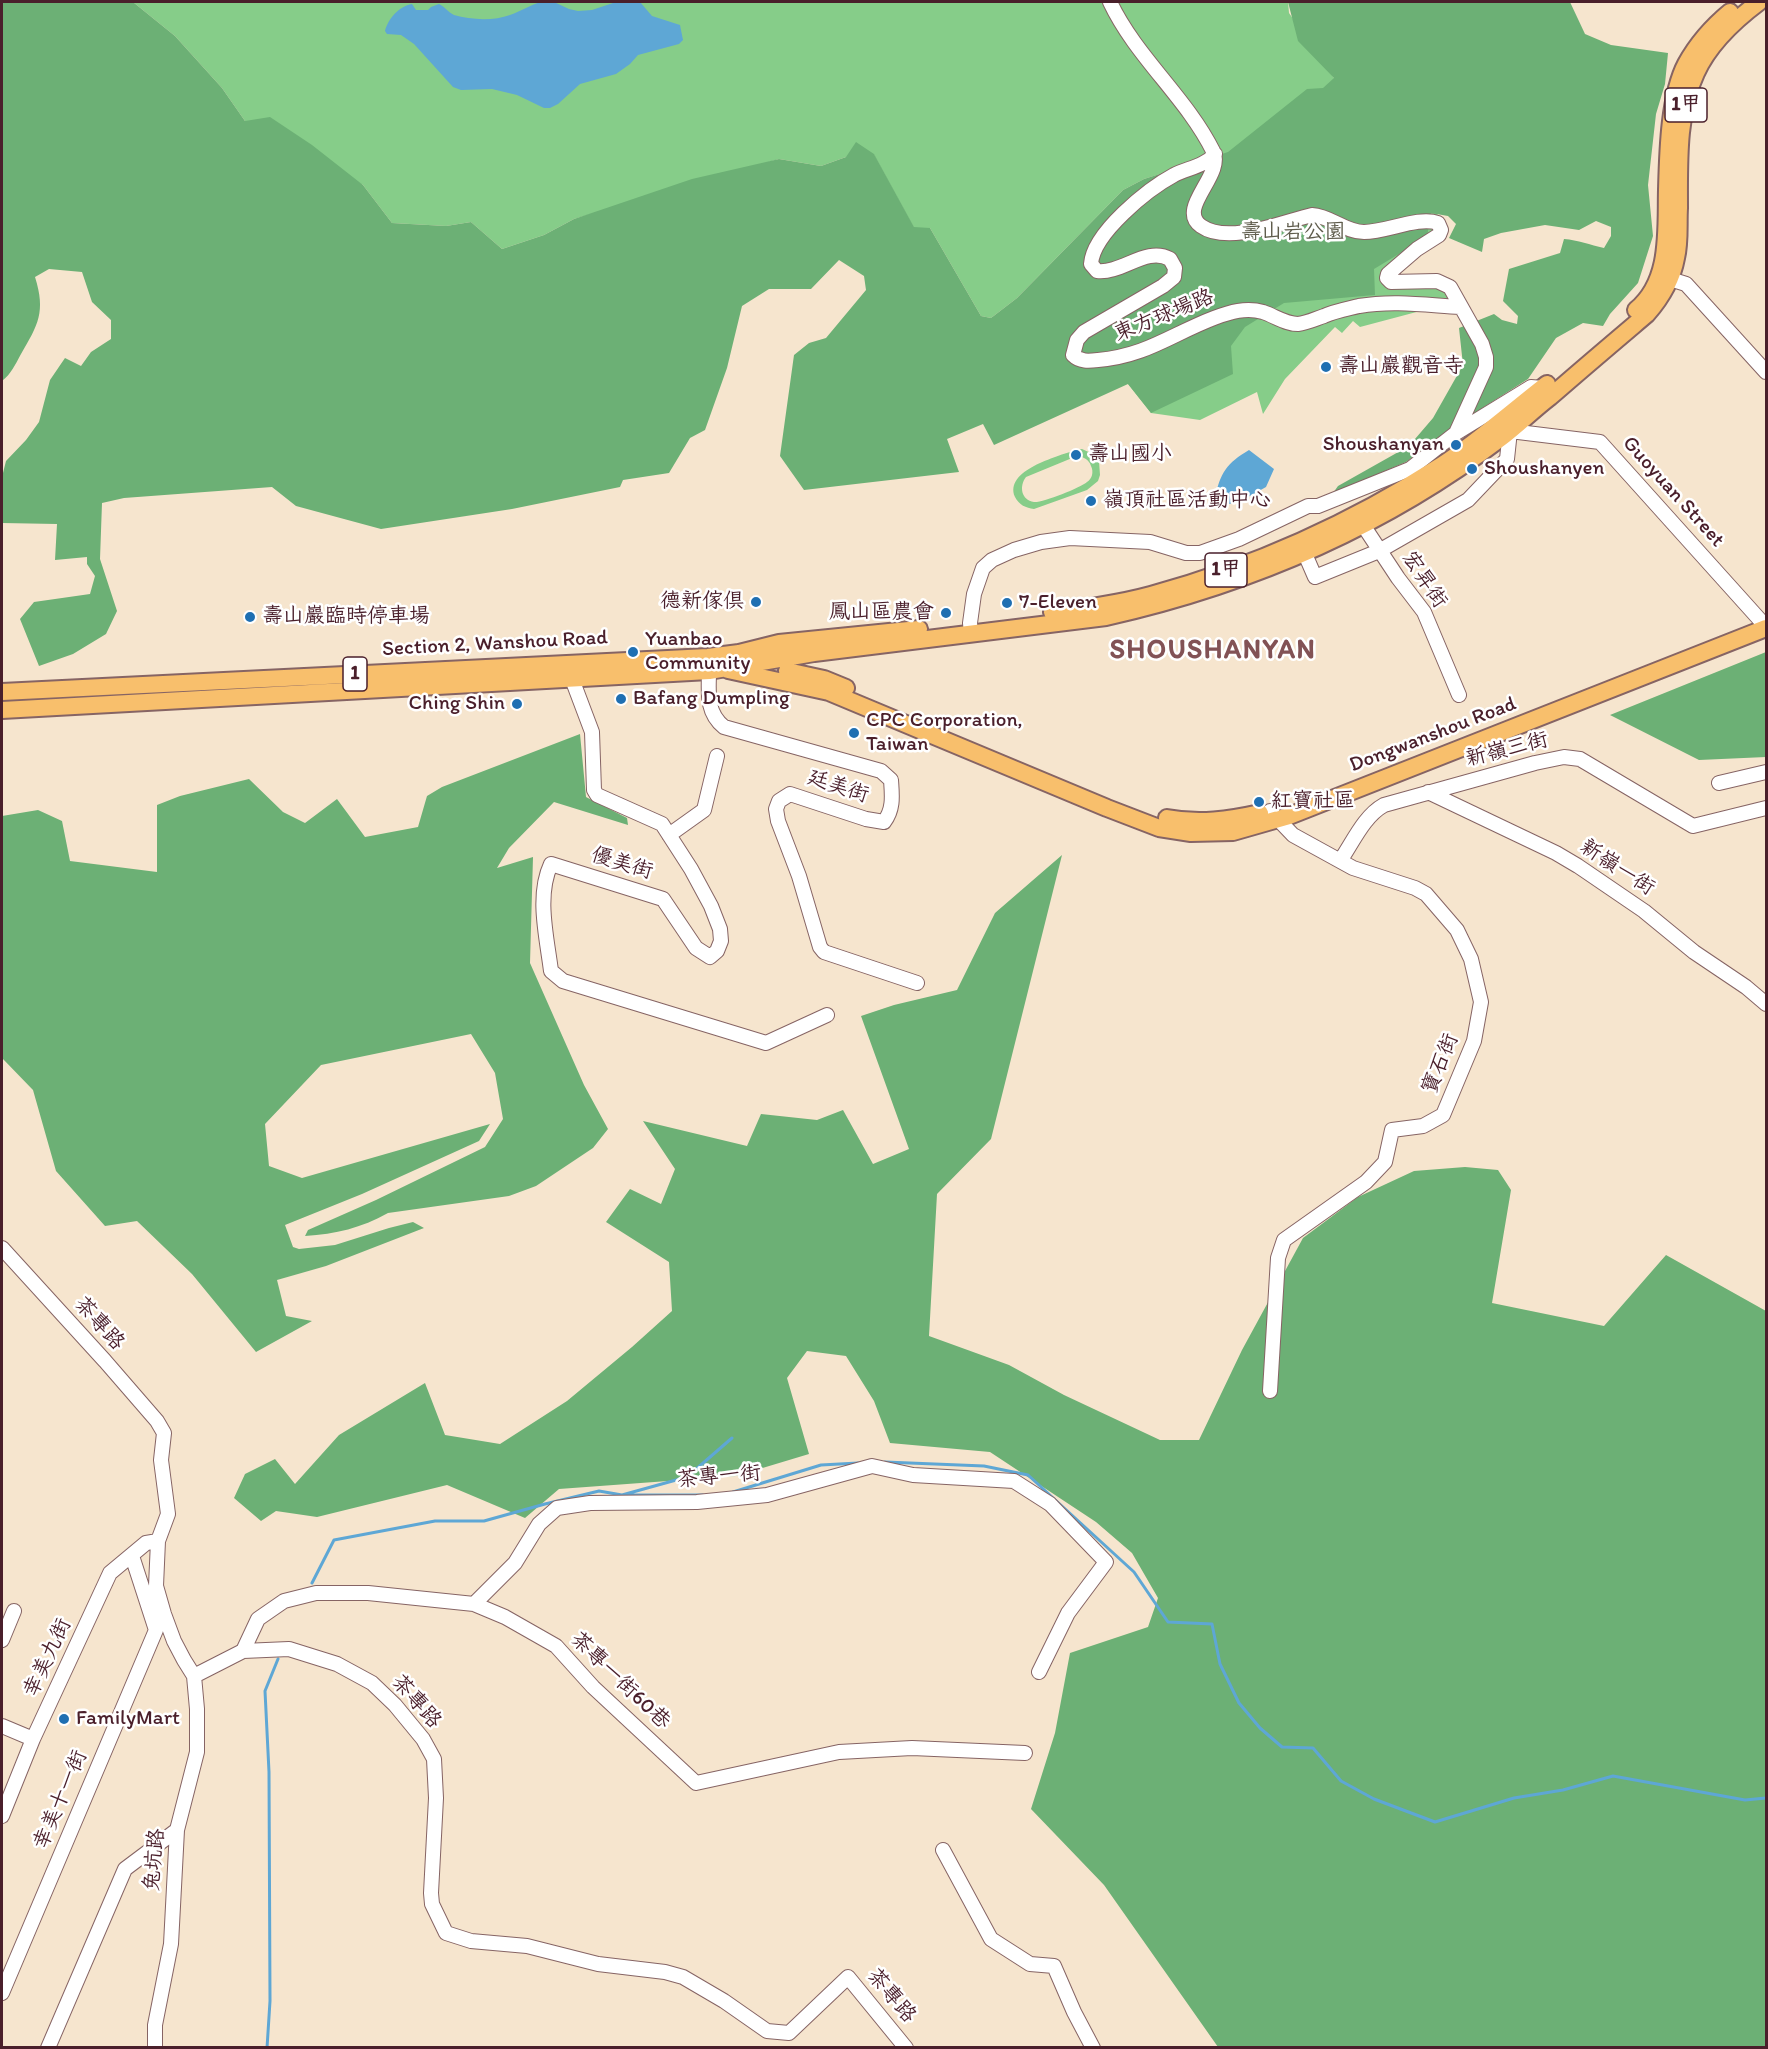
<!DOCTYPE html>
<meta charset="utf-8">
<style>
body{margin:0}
#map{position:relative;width:1768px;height:2049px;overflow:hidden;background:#f6e5ce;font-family:Itim,sans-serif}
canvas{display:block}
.frame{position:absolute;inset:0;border:3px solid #4a1f2b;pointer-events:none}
</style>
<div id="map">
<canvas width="1768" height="2049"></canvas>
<div class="frame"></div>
</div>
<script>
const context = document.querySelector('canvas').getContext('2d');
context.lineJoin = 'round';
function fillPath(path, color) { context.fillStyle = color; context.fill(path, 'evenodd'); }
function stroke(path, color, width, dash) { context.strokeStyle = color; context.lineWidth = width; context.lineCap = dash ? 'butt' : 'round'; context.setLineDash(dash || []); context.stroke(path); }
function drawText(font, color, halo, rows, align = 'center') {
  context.font = font + ' Itim,"LXGW WenKai TC",sans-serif'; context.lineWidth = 5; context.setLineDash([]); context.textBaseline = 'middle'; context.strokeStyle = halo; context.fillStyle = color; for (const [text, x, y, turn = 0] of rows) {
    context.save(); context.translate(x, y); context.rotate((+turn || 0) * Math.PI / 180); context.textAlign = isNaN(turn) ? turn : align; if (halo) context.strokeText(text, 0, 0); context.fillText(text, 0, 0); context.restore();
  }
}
fillPath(new Path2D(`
 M133 2H1288L1289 13 1334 78 1437 202 1438 223 1440 226 1387 275 1437 281 1458 301 1360 327 1353 321 1342 333 1335 327 1285 379 1263 414 1257 392 1200 420 1151 413 1128 384 1211 158 1144 179 1123 190 1017 298 991 318 981 316 930 228H914L874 155 846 157 821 166 779 159 574 219 544 235 502 249 471 222 446 226 392 223 363 185 245 121 222 88 175 36Z
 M1082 449 1095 455 1099 461 1100 475 1098 481 1087 490 1034 509C1026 508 1019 505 1015 497 1004 470 1057 457 1075 450ZM1077 456C1083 457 1089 459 1091 466 1094 472 1092 479 1087 482 1080 488 1042 503 1034 502 1021 500 1019 486 1026 477Z`), '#86cd89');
fillPath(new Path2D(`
 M2 2H133L175 36 222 88 245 121 270 117 312 145 363 185 392 223 446 226 471 222 502 249 544 235 574 219 692 179 779 159 821 166 846 157 856 142 874 154 914 227 930 228 981 316 991 318 1017 298 1123 190 1144 179 1228 152 1307 89 1323 88 1334 78 1298 41 1288 2H1570L1585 34 1611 45 1668 53 1665 84 1656 114 1648 185 1653 236 1638 283 1610 314 1603 326 1583 323 1556 338 1528 379 1484 407 1406 462 1333 493 1338 486 1409 446 1433 418 1463 365 1459 328 1494 314 1502 320 1517 324 1518 316 1503 301 1509 269 1560 253 1564 239C1578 240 1590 245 1604 248L1611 236V227L1596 221 1579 230 1545 225 1501 233 1484 239 1482 252 1449 238 1456 224 1448 216 1431 213 1427 237 1374 269 1375 295 1284 303 1245 327 1231 346 1233 374 1151 413 1128 384 994 445 983 424 947 439 959 472 804 490 780 456 794 355 809 343 826 338 866 290 864 276 839 260 811 289H769L742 306 727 368 705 430 690 438 669 473 623 480 620 487 512 509 381 529 296 506 272 487 124 498 102 503 100 559 117 611 106 634 73 654 39 666 20 619 34 602 90 594 95 576 87 564V557L55 560 57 524 2 523V477L6 461 26 440 39 422 50 380 65 358 81 366 91 352 111 339V320L92 302 82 272 49 269 35 277C46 312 38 325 21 354 15 365 11 374 2 381Z
 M1766 652V757L1699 760 1610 715Z
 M580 734 586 797 627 818 628 825 554 802 509 848 497 868 533 857 530 963 584 1085 608 1129 593 1148 536 1186 509 1196 388 1213C361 1228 336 1234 305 1236L308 1230 376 1200 485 1147 503 1119 495 1073 471 1034 321 1065 265 1124 269 1166 302 1178 490 1124 479 1141 362 1194 285 1225 293 1247 299 1249 335 1245 389 1228 413 1222 424 1228 326 1266 277 1280 286 1316 312 1321 256 1352 192 1274 137 1221 105 1226 56 1171 33 1090 2 1058V816L38 810 62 821 70 861 157 872V805L180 796 249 779 283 812 305 823 337 799 365 837 418 827 427 796 442 787Z
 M1062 855 991 1139 937 1194 929 1336 1009 1365 1064 1395 1160 1440H1199L1242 1350 1303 1238 1358 1197 1414 1171 1465 1167 1498 1170 1511 1190 1492 1303 1604 1326 1666 1255 1766 1311V2047H1218L1104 1885 1031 1809 1055 1733 1070 1653 1148 1627 1158 1598 1132 1553 1096 1522 990 1452 890 1443 874 1401 846 1356 807 1351 787 1378 809 1454 736 1476 559 1489 525 1518 447 1485 317 1517 276 1511 261 1521 234 1498 245 1474 275 1459 295 1484 339 1435 425 1383 445 1435 500 1444 567 1401 632 1347 672 1311 669 1262 606 1222 630 1189 661 1204 675 1169 643 1121 747 1146 761 1114 817 1120 843 1110 873 1164 909 1149 861 1016 894 1005 957 990 995 913Z`), '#6cb075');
fillPath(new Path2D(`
 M541 2H554L569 9 578 11 592 10 616 2H640L652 16 680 25 683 40 679 44 638 55 630 64 616 74 580 84 558 104 550 108H544L517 95 492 89 461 90 453 87 414 44 401 35 387 34 385 31C388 19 399 6 412 4L416 10H428L431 7 439 4C445 7 448 12 454 15 471 20 494 21 510 15 521 11 530 5 541 2Z
 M1249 450 1274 469 1266 487 1241 501 1221 506 1215 498C1220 473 1227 463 1249 450Z`), '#5ea7d5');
stroke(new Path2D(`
 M885 1462 984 1466 1028 1475 1134 1572 1168 1622 1212 1624 1220 1664 1239 1703 1260 1728 1282 1747 1313 1748 1341 1781 1374 1799 1435 1822 1514 1798 1563 1790 1613 1776 1745 1800 1766 1798
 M733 1492 821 1465 858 1463
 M622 1495H703
 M312 1583 334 1540 435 1521H484L545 1504 599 1491 622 1495 687 1477 732 1438
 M267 2048 270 2001 269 1772 265 1691 278 1659`), '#5ea7d5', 3);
const minor = new Path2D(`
 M1110 2C1136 57 1186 97 1213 151 1225 175 1176 208 1201 226 1228 245 1282 222 1312 215 1331 216 1345 232 1364 232 1387 232 1418 216 1438 223L1441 230 1439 235 1417 249 1388 274 1387 278 1391 282 1437 281 1450 287 1482 344 1486 357V367L1456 433
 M1215 154C1205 166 1188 168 1174 175 1148 189 1093 233 1091 264L1097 271C1122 274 1146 246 1170 259L1175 268 1174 277 1163 286 1084 332 1077 340 1073 355C1080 362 1089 361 1098 360 1146 356 1172 334 1214 318 1230 312 1246 307 1263 312 1275 316 1285 324 1298 324 1307 323 1315 319 1324 316 1335 311 1347 309 1359 306 1393 300 1426 305 1460 307
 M1662 274 1670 279 1686 284 1766 372
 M1505 425 1510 431 1600 442 1760 620
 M1363 525 1398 578 1424 612 1459 695
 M1305 554 1315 577 1379 551 1468 500 1507 459 1510 431
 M971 634 970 623 974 594 983 568 992 560 1014 550 1041 542 1070 538 1150 542 1186 553H1200L1239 539 1308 506H1318L1410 469 1456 433 1531 387 1542 388
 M709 662C710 686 703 710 724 727L881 771 891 780C892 795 894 809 884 822L866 819 790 794 779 801 776 809 778 821 799 876 820 947 824 952 917 983
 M572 679 592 732 594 790 597 795 662 824 691 869 711 906 720 929 721 941 717 951 710 957 696 948 663 899 551 864C536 896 547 938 551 971L563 981 766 1043 827 1015
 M1719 783 1766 772
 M1428 792 1556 853 1578 866 1644 911 1694 952 1746 987 1766 1004
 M669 835 704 810 717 756
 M1340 861C1353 842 1364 816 1384 805L1535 763 1564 757 1580 759 1693 826 1766 808
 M2 1248 105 1361 157 1421 164 1433 161 1460 168 1514 158 1541 156 1586 164 1614 174 1641 184 1660 194 1676 197 1709V1752L177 1830 171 1944 155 2025V2048
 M1270 1391 1278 1258 1284 1240 1366 1182 1385 1162 1392 1130 1423 1126 1443 1115 1474 1041 1481 1002 1471 959 1457 930 1426 894 1415 888 1353 868 1293 835 1270 811
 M474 1604 515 1563 539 1524 557 1508 590 1503 697 1502 767 1495 872 1466 913 1475 1014 1481 1050 1504 1106 1562 1068 1613 1039 1672
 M2 1640 14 1611
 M243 1651 258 1619 284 1601 316 1593H368L474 1604 505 1617 556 1646 593 1687 696 1783 839 1752 912 1748 1025 1753
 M194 1676 243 1651 289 1649 337 1664 372 1683 395 1705 423 1739 434 1759 436 1798 431 1893 432 1904 446 1933 471 1941 527 1946 598 1964 665 1972 683 1977 724 2001 767 2031 789 2033 848 1977 906 2048
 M2 1726 33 1739
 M2 1816 33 1739 110 1573 146 1543 158 1541
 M943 1850 991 1939 1030 1964 1054 1966 1074 2012 1093 2048
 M2 1993 156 1630 132 1556
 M48 2048 125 1869 177 1830`);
const major = new Path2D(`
 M1636 310C1671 281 1666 231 1667 190 1668 154 1669 96 1686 64 1697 44 1713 26 1730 12
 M1052 612C1085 608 1118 604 1151 595 1253 567 1353 522 1442 465 1479 441 1512 411 1547 384
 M728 670 829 692 1107 808 1159 828 1191 833 1233 832 1289 816 1766 628
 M787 671 824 679 846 688
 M2 692 708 657 739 653 779 643 919 629
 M2 710 709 671 814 653 1106 617C1248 585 1384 527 1501 438 1518 425 1533 410 1550 397 1582 369 1614 342 1647 314 1661 298 1672 280 1676 258 1680 242 1678 224 1679 208 1679 164 1677 113 1696 73 1709 44 1735 20 1759 2
 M1167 818C1199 824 1229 820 1260 813`);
stroke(minor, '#866464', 16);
stroke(major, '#866464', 20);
stroke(minor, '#fff', 14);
stroke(major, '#f8bf6c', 16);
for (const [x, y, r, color] of [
 [1326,367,6,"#1f6fb2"],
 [1456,445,6,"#1f6fb2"],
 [1076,455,6,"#1f6fb2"],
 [1472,469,6,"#1f6fb2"],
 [1091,501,6,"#1f6fb2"],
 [756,602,6,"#1f6fb2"],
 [1007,603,6,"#1f6fb2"],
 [946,613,6,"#1f6fb2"],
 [250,617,6,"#1f6fb2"],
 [633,652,6,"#1f6fb2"],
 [621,699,6,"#1f6fb2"],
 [517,704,6,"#1f6fb2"],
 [854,733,6,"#1f6fb2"],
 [1259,802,6,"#1f6fb2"],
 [64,1719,6,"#1f6fb2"]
]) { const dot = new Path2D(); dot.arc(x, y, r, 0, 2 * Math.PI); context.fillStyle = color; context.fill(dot); stroke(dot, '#fff', 2); }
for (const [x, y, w] of [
 [1686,105,42],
 [1226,570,42],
 [355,674,24]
]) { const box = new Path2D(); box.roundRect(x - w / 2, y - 17, w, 34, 4.5); context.fillStyle = '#fff'; context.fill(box); stroke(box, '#4a1f2b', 1.5); }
drawText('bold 20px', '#4a1f2b', null, [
 ["1甲",1686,105],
 ["1甲",1226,570],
 ["1",355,674]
]);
drawText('21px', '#5f5c4c', '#fff', [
 ["壽山岩公園",1293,233]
]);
drawText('21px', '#4a1f2b', '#fff', [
 ["東方球場路",1164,316,-22],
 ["Guoyuan Street",1673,492,48],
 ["宏昇街",1424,580,56],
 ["Section 2, Wanshou Road",495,644,-3],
 ["Dongwanshou Road",1433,735,-21],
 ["新嶺三街",1507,750,-14],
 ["廷美街",838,787,18],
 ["優美街",622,864,17],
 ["新嶺一街",1617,868,33],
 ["寶石街",1441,1064,-68],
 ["茶專路",99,1324,48],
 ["茶專一街",719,1477,-5],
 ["幸美九街",48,1658,-65],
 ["茶專一街60巷",620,1681,44],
 ["茶專路",416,1702,49],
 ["幸美十一街",61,1800,-67],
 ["兔坑路",155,1860,-85],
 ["茶專路",891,1996,50]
]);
drawText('21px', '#4a1f2b', '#fff', [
 ["壽山巖觀音寺",1338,367],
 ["Shoushanyan",1444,445,"right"],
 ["壽山國小",1088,455],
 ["Shoushanyen",1484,469],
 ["嶺頂社區活動中心",1103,501],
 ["德新傢俱",744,602,"right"],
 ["7-Eleven",1019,603],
 ["鳳山區農會",934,613,"right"],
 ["壽山巖臨時停車場",262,617],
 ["Yuanbao",645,640],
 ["Community",645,664],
 ["Bafang Dumpling",633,699],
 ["Ching Shin",505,704,"right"],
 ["CPC Corporation,",866,721],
 ["Taiwan",866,745],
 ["紅寶社區",1271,802],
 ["FamilyMart",76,1719]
], 'left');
context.letterSpacing = '1.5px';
drawText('bold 27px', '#825255', '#fff', [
 ["SHOUSHANYAN",1213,651]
]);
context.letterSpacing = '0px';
</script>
